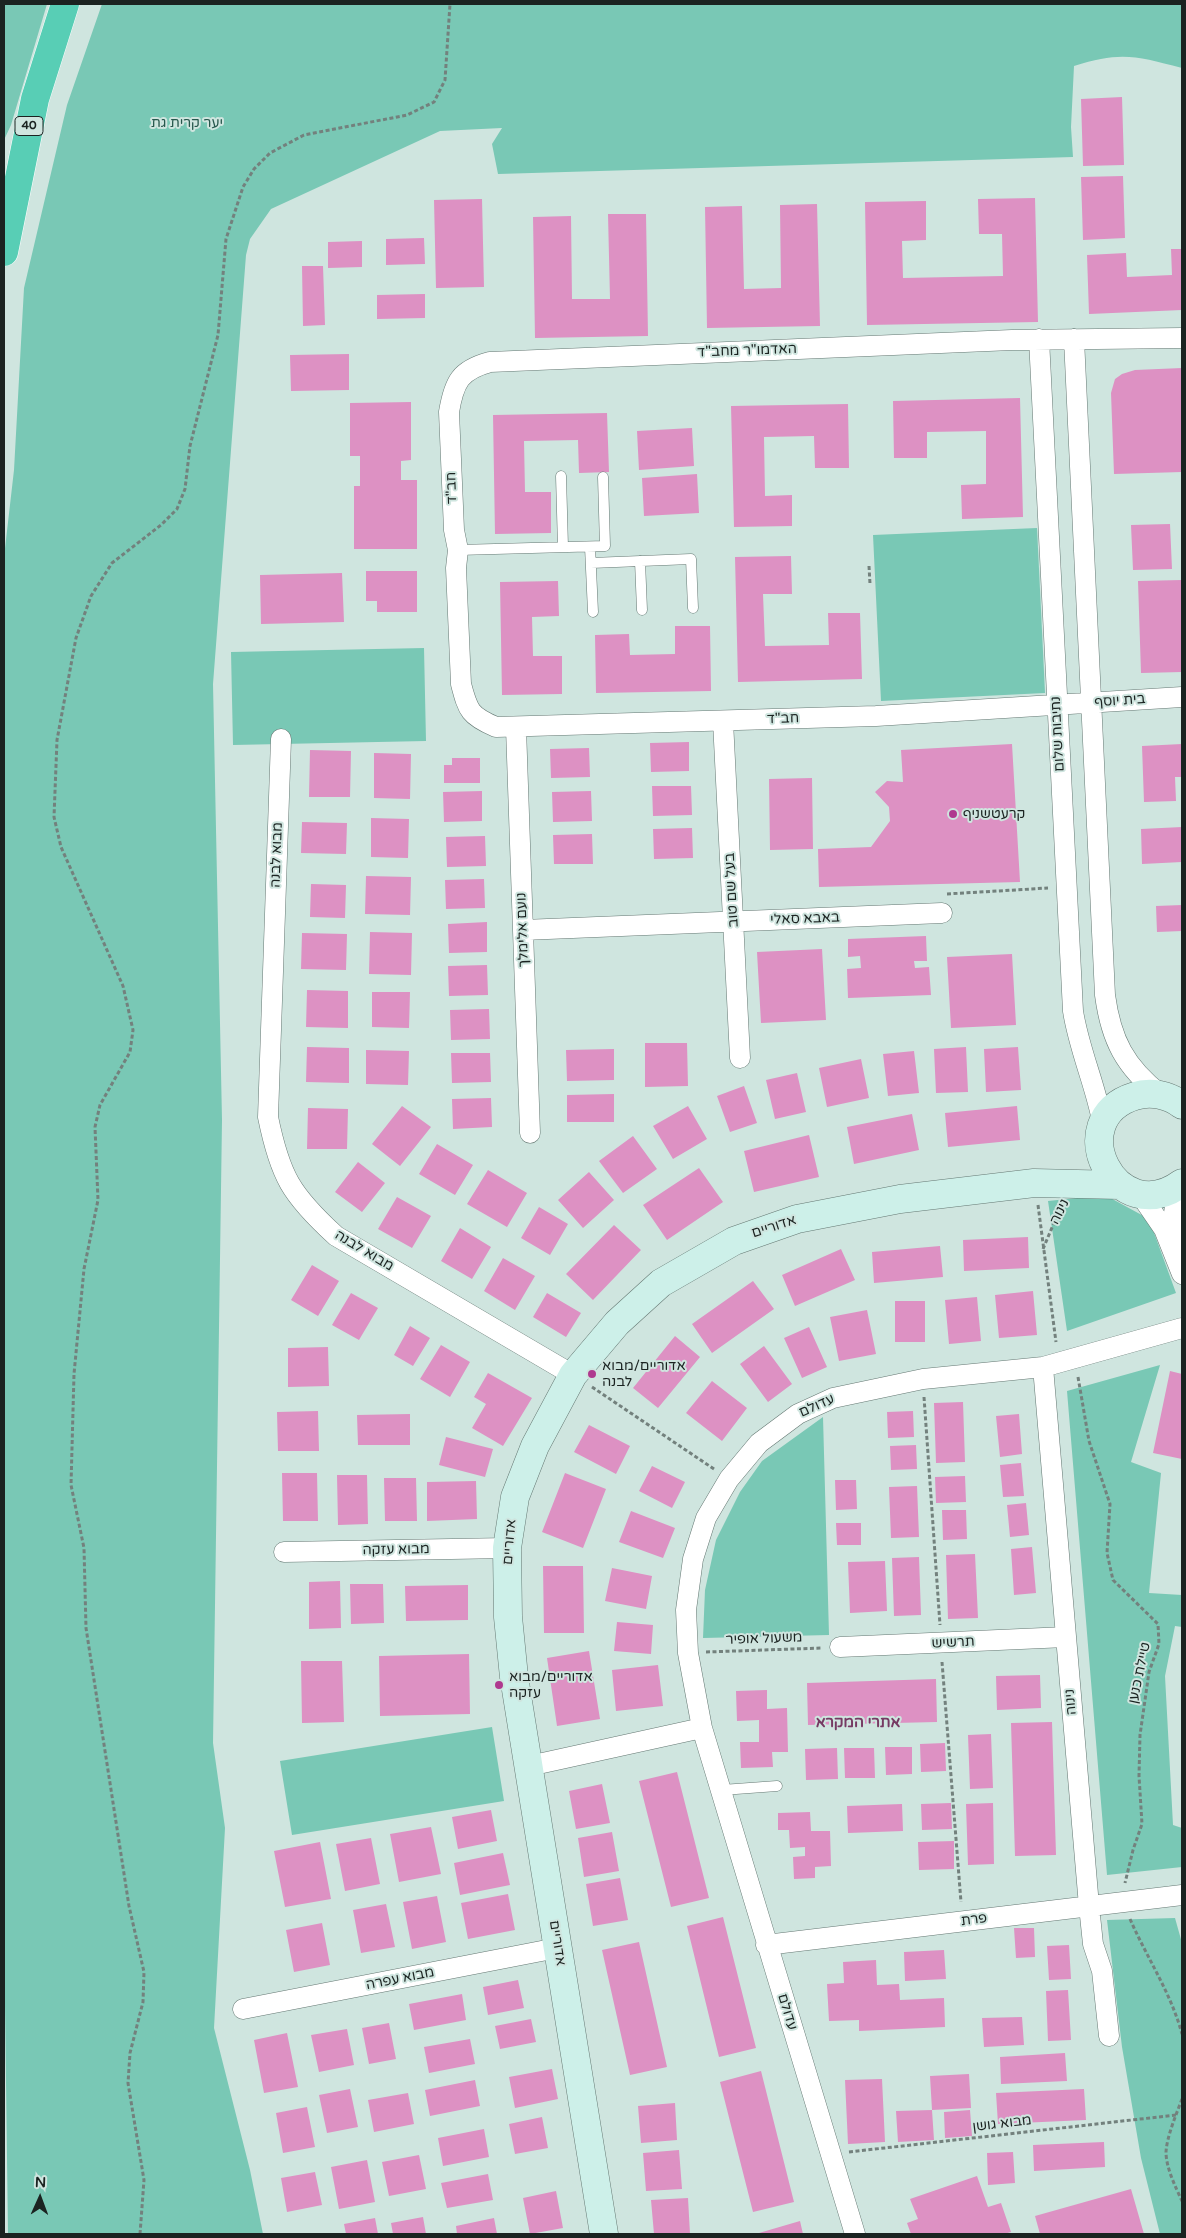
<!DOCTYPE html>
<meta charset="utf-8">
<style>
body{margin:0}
#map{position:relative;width:1186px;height:2238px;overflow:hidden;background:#cfe5df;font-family:"Varela Round",sans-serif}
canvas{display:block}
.frame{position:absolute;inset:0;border:5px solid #1b2321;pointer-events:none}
.north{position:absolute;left:15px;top:2173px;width:50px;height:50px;-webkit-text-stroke:4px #cfe5df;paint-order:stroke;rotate:2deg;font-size:14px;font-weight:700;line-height:20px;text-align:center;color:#1b2321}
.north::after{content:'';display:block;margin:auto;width:18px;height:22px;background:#1b2321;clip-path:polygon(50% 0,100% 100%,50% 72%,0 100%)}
</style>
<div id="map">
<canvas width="1186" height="2238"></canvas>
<div class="frame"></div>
<div class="north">N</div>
</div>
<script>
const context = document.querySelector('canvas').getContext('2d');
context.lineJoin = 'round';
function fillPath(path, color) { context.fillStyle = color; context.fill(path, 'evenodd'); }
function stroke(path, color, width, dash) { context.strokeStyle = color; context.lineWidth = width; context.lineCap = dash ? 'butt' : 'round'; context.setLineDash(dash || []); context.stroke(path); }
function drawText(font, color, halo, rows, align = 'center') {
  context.font = font + ' "Varela Round",Heebo,sans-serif'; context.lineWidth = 4; context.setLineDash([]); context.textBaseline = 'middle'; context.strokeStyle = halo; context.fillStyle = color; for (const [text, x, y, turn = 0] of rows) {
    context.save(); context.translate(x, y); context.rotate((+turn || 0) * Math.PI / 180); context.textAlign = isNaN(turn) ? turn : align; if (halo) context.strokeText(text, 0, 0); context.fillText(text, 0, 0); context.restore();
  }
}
fillPath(new Path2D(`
 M4 4H47L11 125 4 140Z
 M102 4H1182V68C1136 56 1121 51 1074 66L1071 127 1073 157 498 174 492 144 502 128 440 131 271 209 250 239 246 255 213 684 222 1120 213 1743 225 1828 214 2028 250 2170 263 2234H8L4 1930V557L14 470 24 288 67 105Z
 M1037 528 1045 693 881 701 873 535Z
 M424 648 426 741 233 745 231 652Z
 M1105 1195 1149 1219 1176 1293 1067 1331 1048 1201Z
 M1160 1365 1131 1462 1161 1473 1149 1593 1182 1595V1627L1175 1626 1165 1676 1173 1825 1182 1828V1867L1107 1875 1067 1391Z
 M823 1417 829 1635 703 1638 705 1590 716 1540 740 1492 762 1461Z
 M492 1727 504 1801 292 1835 280 1761Z
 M1175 1918 1182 1943V2234H1160L1141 2158 1122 2047 1107 1920Z`), '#79c8b5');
fillPath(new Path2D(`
 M1122 97 1124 165 1083 166 1081 99Z
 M1123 176 1125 238 1083 240 1081 177Z
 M1035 198 1038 322 867 325 865 202 926 201V240L902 241 903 278 1003 276 1002 234H979L978 199Z
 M482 199 484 287 436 288 434 200Z
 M817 204 820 326 707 328 705 207 742 206 744 289 781 288 780 205Z
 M608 214H646L648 336 535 338 533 217 571 216 572 299H610Z
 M424 238 425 264 386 265V239Z
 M362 241V267L328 268V242Z
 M1171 249H1182V310L1089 314 1087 255 1126 253 1127 277 1172 275Z
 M302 266H323L325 325 303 326Z
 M425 294V318L377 319V295Z
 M349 354V390L291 391 290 355Z
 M1182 368V472L1114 474 1111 393 1115 379 1122 374 1135 370Z
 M1020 398 1023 517 962 519 961 485 986 484V431L927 432V458H894L893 401Z
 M411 402V460L401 461V480H417V549H354V486H360V456H350V403Z
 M848 404 849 468H815L814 436 764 437 765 496 792 495V526L734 527 731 406Z
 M607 413 609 472 579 473 578 440 524 441 525 492H551V533L495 534 493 415Z
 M692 428 694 466 639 470 637 431Z
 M697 474 699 513 644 516 642 478Z
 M1170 524 1172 569 1133 570 1131 525Z
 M791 556 792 594H763L765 646 829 645 828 613H860L862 679 738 682 735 557Z
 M366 571H417V612H377V601H366Z
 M342 573 344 622 261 624 260 575Z
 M1182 580V672L1141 673 1138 581Z
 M558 581 559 616 532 617 533 656H562V694L502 695 500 582Z
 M675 626H710L711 691 596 693 595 635 629 634 630 655 675 654Z
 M689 742V771L651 772 650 743Z
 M1012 744 1020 882 819 887 818 849 871 847 890 821 889 807 875 792 887 781 903 782 901 750Z
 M1182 744V777H1175L1176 801 1144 802 1142 746Z
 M589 748 590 777 551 778 550 749Z
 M310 750 351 751 350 797H309Z
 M374 753 411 754 410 799 374 798Z
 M452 758H480V783H444V765H452Z
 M812 778 813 849 770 850 769 779Z
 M652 786H691L692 815 653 816Z
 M482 791V821L444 822 443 792Z
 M591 791 592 821 553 822 552 792Z
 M371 818 409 819 408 858 371 857Z
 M302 822 347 823 346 854 301 853Z
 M1182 827V862L1142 864 1141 829Z
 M692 828 693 858 654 859 653 829Z
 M592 834 593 864H554L553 835Z
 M485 836 486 866 447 867 446 837Z
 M366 876 411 877 410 915 365 914Z
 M484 879 485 908 446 909 445 880Z
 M311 884 346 885 345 918 310 917Z
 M1182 905V931L1157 932 1156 906Z
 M487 922V952L449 953 448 924Z
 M370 932 412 933 411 975 369 974Z
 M302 933 347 934 346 970 301 969Z
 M926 936 927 961H914L915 968 929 967 931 995 848 998 847 969 861 968 860 956 848 957V939Z
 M822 949 826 1020 761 1023 757 952Z
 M1012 954 1016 1025 951 1028 947 957Z
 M487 965 488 995 449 996 448 966Z
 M307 990 348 991V1028L306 1027Z
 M372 992H410L409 1028 372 1027Z
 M489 1009 490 1039 451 1040 450 1010Z
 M645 1043H687L688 1086 645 1087Z
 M307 1047 349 1048V1083L306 1082Z
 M966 1047 968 1092 936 1093 934 1049Z
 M1018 1047 1021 1090 986 1092 984 1049Z
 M614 1049V1080L567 1081 566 1050Z
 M366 1050 409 1051 408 1085 366 1084Z
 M914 1051 919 1093 888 1096 883 1054Z
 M451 1053H490L491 1082 452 1083Z
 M861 1059 869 1098 827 1107 819 1068Z
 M797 1073 806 1112 775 1119 766 1080Z
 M744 1086 757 1123 730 1132 717 1096Z
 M614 1094V1122H567V1095Z
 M491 1098 492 1127 453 1129 452 1099Z
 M402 1106 431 1127 400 1166 372 1144Z
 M688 1106 707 1139 673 1159 653 1126Z
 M1017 1106 1020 1140 948 1147 945 1113Z
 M308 1108 348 1109 347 1149H307Z
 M912 1114 919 1150 854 1164 847 1127Z
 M809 1135 819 1177 754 1192 744 1151Z
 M633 1136 657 1169 623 1193 599 1161Z
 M437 1144 473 1165 455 1195 419 1174Z
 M358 1162 385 1183 362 1212 335 1192Z
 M699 1168 723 1202 667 1240 643 1205Z
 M488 1170 527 1193 507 1227 467 1204Z
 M589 1172 614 1200 583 1228 558 1200Z
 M397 1197 431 1216 412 1248 378 1229Z
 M539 1207 568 1224 550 1255 521 1238Z
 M614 1225 641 1250 593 1300 566 1274Z
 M460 1228 491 1247 472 1279 441 1261Z
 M1028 1237 1029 1268 964 1271 963 1240Z
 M940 1246 943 1277 874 1283 872 1252Z
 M841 1249 855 1280 795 1306 782 1275Z
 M503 1258 535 1276 515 1310 484 1291Z
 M312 1265 339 1281 318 1316 291 1300Z
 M753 1281 774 1309 712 1353 692 1324Z
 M1033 1291 1037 1335 999 1338 995 1295Z
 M351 1293 378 1308 359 1340 332 1325Z
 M547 1293 581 1313 566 1337 533 1317Z
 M977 1297 981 1341 949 1344 945 1300Z
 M895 1301H925V1342H895Z
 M867 1310 876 1354 839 1361 830 1317Z
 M410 1326 430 1338 413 1366 394 1355Z
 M809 1327 827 1367 802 1378 784 1338Z
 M675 1336 700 1357 658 1408 633 1388Z
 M441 1345 470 1362 450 1397 420 1379Z
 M764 1346 792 1384 768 1402 740 1364Z
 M328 1347 329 1386 288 1387V1348Z
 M1170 1371 1182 1374V1459L1153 1453Z
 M488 1373 532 1398 503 1446 472 1428 486 1404 474 1397Z
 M712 1381 747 1408 722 1441 686 1413Z
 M963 1402 965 1462 936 1463 934 1403Z
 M318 1411 319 1451H278L277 1412Z
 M913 1411 914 1437 888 1438 887 1412Z
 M410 1414V1445H358L357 1415Z
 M1019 1414 1022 1454 1000 1457 996 1416Z
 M589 1425 630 1446 616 1474 574 1452Z
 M446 1437 493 1449 485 1477 439 1465Z
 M916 1445 917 1469 891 1470 890 1446Z
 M1021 1463 1024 1496 1003 1497 1000 1465Z
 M652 1466 685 1482 672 1508 639 1491Z
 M282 1473H317L318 1521H283Z
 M565 1473 606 1489 583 1548 542 1532Z
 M337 1475H367L368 1524 338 1525Z
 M965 1476 966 1502 936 1503 935 1477Z
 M384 1478H416L417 1521H385Z
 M835 1480H856L857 1509 836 1510Z
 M476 1481 477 1519 427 1521V1482Z
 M917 1486 919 1537 891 1538 889 1487Z
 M1026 1503 1029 1535 1010 1537 1007 1505Z
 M942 1510H966L967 1539 943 1540Z
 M631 1511 675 1528 663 1558 619 1542Z
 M836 1523H861V1545H837Z
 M1032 1547 1036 1593 1014 1595 1011 1549Z
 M975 1554 978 1618 948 1619 946 1555Z
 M919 1557 921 1615 894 1616 892 1558Z
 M885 1561 887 1611 850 1613 848 1562Z
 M543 1566H583L584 1633H544Z
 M612 1568 652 1576 646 1609 605 1601Z
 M340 1581 341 1628 309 1629V1582Z
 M350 1584H383L384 1623 351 1624Z
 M468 1585V1620L406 1621 405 1586Z
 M617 1622 653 1625 651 1654 614 1651Z
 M589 1651 600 1719 557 1726 547 1658Z
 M469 1654 470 1714 380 1716 379 1656Z
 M301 1661H342L344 1722 302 1723Z
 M658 1665 663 1706 616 1711 612 1670Z
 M1040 1675 1041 1708 997 1710 996 1676Z
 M936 1679 937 1722 808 1725 807 1683Z
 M767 1690V1709L787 1708 788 1752H772L773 1767 741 1768 740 1742H759V1720L737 1721 736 1691Z
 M1052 1722 1056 1855 1015 1856 1011 1723Z
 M991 1734 993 1788 970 1789 968 1735Z
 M945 1743 946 1771 921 1772 920 1744Z
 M885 1747H912V1774L886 1775Z
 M837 1748 838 1779 806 1780 805 1749Z
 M844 1748H874L875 1778H845Z
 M677 1772 709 1898 671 1907 639 1781Z
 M602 1784 610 1823 576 1829 569 1791Z
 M951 1803 952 1829 922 1830 921 1804Z
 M993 1803 994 1864 968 1865 966 1804Z
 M902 1804 903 1831 848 1833 847 1806Z
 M491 1810 497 1841 458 1849 452 1817Z
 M810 1812 811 1831H830L831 1866 815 1867V1878L794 1879 793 1857 805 1856V1847L790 1848 789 1830H778V1813Z
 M431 1827 441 1874 399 1882 390 1834Z
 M612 1832 619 1871 584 1877 578 1838Z
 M371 1838 380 1884 345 1891 336 1844Z
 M954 1841V1869L919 1870 918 1842Z
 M320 1842 331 1899 285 1907 274 1851Z
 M503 1853 510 1885 460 1895 454 1863Z
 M620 1878 628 1920 593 1926 586 1884Z
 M508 1894 515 1930 468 1939 461 1903Z
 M437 1896 446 1942 412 1949 403 1902Z
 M386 1904 395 1947 361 1953 353 1910Z
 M723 1917 756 2048 719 2057 687 1926Z
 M322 1923 330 1965 294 1972 286 1930Z
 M1014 1928H1034L1035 1957 1016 1958Z
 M639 1942 667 2067 630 2075 602 1950Z
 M1069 1945 1071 1979 1049 1980 1047 1946Z
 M944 1950 946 1979 905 1981 904 1952Z
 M876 1960 877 1985 899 1984 900 2000 944 1998 945 2027 859 2031V2020L829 2021 827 1984 844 1983 843 1962Z
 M518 1980 524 2008 488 2015 483 1987Z
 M1068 1990 1071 2040 1048 2041 1046 1991Z
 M462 1994 466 2020 414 2030 409 2004Z
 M1022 2017 1024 2045 984 2047 982 2018Z
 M531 2019 536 2042 500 2049 495 2026Z
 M389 2023 396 2059 369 2064 362 2028Z
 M347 2029 354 2065 319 2072 311 2035Z
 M287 2033 298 2087 264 2093 254 2040Z
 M470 2039 475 2064 429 2073 424 2047Z
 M1065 2053 1067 2081 1001 2084 1000 2057Z
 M552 2069 558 2099 515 2108 509 2077Z
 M761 2071 794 2202 753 2212 720 2082Z
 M969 2074 971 2108 932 2110 930 2076Z
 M882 2079 885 2142 848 2144 845 2080Z
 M475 2080 480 2106 430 2116 425 2090Z
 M350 2089 358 2127 327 2133 319 2095Z
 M1084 2089 1086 2120 998 2124 996 2093Z
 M408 2093 414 2124 374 2132 368 2100Z
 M675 2103 677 2140 641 2143 638 2106Z
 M307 2107 315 2147 283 2153 276 2113Z
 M932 2110 934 2140 898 2142 896 2111Z
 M970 2110 972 2136 945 2138 944 2112Z
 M542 2117 548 2148 515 2154 509 2124Z
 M484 2129 489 2157 443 2166 438 2138Z
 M1104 2142 1105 2167 1034 2171 1033 2145Z
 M679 2150 682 2189 646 2191 643 2153Z
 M1013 2152 1015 2183 988 2185 987 2153Z
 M419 2155 426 2189 389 2196 382 2162Z
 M367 2160 375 2202 339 2209 331 2167Z
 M315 2172 322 2205 287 2212 281 2178Z
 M488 2174 493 2200 447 2208 441 2183Z
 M977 2176 988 2207 1001 2203 1011 2232 1004 2234H911L907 2223 918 2219 910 2199Z
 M1131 2189 1144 2234H1040L1035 2216Z
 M556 2191 563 2228 530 2234 523 2198Z
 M688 2198 690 2234H654L651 2200Z
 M423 2217 426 2234H393L391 2223Z
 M375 2218 378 2234H346L344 2224Z
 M494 2218 497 2234H457L456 2226Z
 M800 2221 803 2234H760L759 2233Z`), '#dd91c3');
const lane = new Path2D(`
 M561 476 563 547
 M590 547 593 612
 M458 550 605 546 603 477
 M640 561 642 610
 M591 563 691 559 693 608
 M722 1790 777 1786`);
const street = new Path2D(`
 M1182 338 1012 340 490 362C460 370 454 382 449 412L454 530 458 550 456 568 461 684C468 711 470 716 496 727L876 716 1182 697
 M1039 339 1073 1011C1079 1050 1096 1086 1103 1125
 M1074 339 1105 995C1111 1040 1125 1067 1161 1095
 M723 721 740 1058
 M516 728 530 1133
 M281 739 268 1117C280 1176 291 1195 336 1236L573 1375
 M523 930 942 913
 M1140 1194 1164 1229 1182 1274
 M1174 1245 1173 1220 1178 1186
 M1043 1367 1089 1906 1093 1944 1102 1971 1109 2036
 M284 1552 507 1548
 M840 1647 1066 1637
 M529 1766 702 1728
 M766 1945 1182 1895
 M243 2009 557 1948
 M855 2234 702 1728 688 1653 686 1610 693 1559 706 1518 729 1479 759 1443 798 1414 833 1398 923 1379 1043 1367 1182 1328`);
const secondary = new Path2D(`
 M1182 1105C1169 1095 1151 1091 1135 1096 1060 1119 1116 1232 1182 1183
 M604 2234 514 1677 508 1617 507 1548 515 1497 535 1446 573 1375 617 1323 661 1283 734 1241 797 1219 900 1199 1034 1183 1120 1185`);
const highway = new Path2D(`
 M4 252 35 99 65 4`);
stroke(lane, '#657873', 11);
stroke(street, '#657873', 21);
stroke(secondary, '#657873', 29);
stroke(highway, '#fff', 29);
stroke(new Path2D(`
 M869 566 870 584
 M947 894 1048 888
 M1038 1205 1056 1342
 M1043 1249 1061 1206
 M1078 1377 1089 1441 1110 1504 1107 1553 1113 1580 1158 1624 1159 1644 1149 1672 1140 1735 1139 1776 1142 1824 1133 1850 1125 1883
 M592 1387 714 1469
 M924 1397 940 1625
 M706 1652 822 1648
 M942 1662 961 1902
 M1130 1919C1147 1958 1171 1993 1182 2034
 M1182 2099C1176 2115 1167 2136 1166 2152 1166 2168 1176 2188 1182 2201
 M849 2152 1176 2115
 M140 2234 144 2180 128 2083 130 2053 143 2002 144 1972 129 1906 86 1628 84 1548 71 1485 74 1374 84 1269 98 1200 95 1127 100 1105 130 1052 133 1030 123 986 61 847 54 817 57 740 76 638 91 596 112 563 161 525 177 509 185 489 190 446 218 335 226 239 243 187 254 169 270 153 304 135 407 115 434 102 445 80 450 4`), '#73817d', 3, [4, 2.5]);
stroke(lane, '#fff', 10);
stroke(street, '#fff', 20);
stroke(secondary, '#cdf0e9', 28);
stroke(highway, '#58ceb5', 28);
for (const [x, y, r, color] of [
 [953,814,5,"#af398f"],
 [592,1374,5,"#af398f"],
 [499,1685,5,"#af398f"]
]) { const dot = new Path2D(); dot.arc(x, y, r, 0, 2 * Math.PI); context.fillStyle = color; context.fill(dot); stroke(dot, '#cfe5df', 2); }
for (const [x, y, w] of [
 [29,126,28]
]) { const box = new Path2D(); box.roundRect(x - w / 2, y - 9.5, w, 19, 4); context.fillStyle = '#cfe5df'; context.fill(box); stroke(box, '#1b2321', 1); }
drawText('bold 12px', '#1b2321', null, [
 ["40",29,126]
]);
drawText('14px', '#26574c', '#cfe5df', [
 ["יער קרית גת",187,123]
]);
drawText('14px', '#1b2321', '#cfe5df', [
 ["האדמו\"ר מחב\"ד",747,351,-2],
 ["חב\"ד",452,488,-92],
 ["בית יוסף",1120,701,-4],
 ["חב\"ד",783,719,-2],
 ["נתיבות שלום",1058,734,-93],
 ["מבוא לבנה",277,855,-88],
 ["בעל שם טוב",732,890,-93],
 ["באבא סאלי",805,919,-2],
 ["נועם אלימלך",523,930,-92],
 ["נינוה",1060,1212,-63],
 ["אדוריים",774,1227,-18],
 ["מבוא לבנה",364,1251,31],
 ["עדולם",817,1406,-24],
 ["אדוריים",510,1542,-85],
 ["מבוא עזקה",396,1550,-1],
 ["משעול אופיר",764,1639,-2],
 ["תרשיש",953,1643,-3],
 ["טיילת כנען",1140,1673,-78],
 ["נינוה",1071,1702,-95],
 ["פרת",974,1920,-7],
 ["אדוריים",557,1943,81],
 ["מבוא עפרה",400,1979,-11],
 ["עדולם",787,2012,73],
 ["מבוא גושן",1002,2124,-7]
]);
drawText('14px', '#1b2321', '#cfe5df', [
 ["קרעטשניף",963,814],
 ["אדוריים/מבוא",602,1366],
 ["לבנה",602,1382],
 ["אדוריים/מבוא",509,1677],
 ["עזקה",509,1693]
], 'left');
drawText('bold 15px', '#763a63', '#cfe5df', [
 ["אתרי המקרא",858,1723]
]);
</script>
